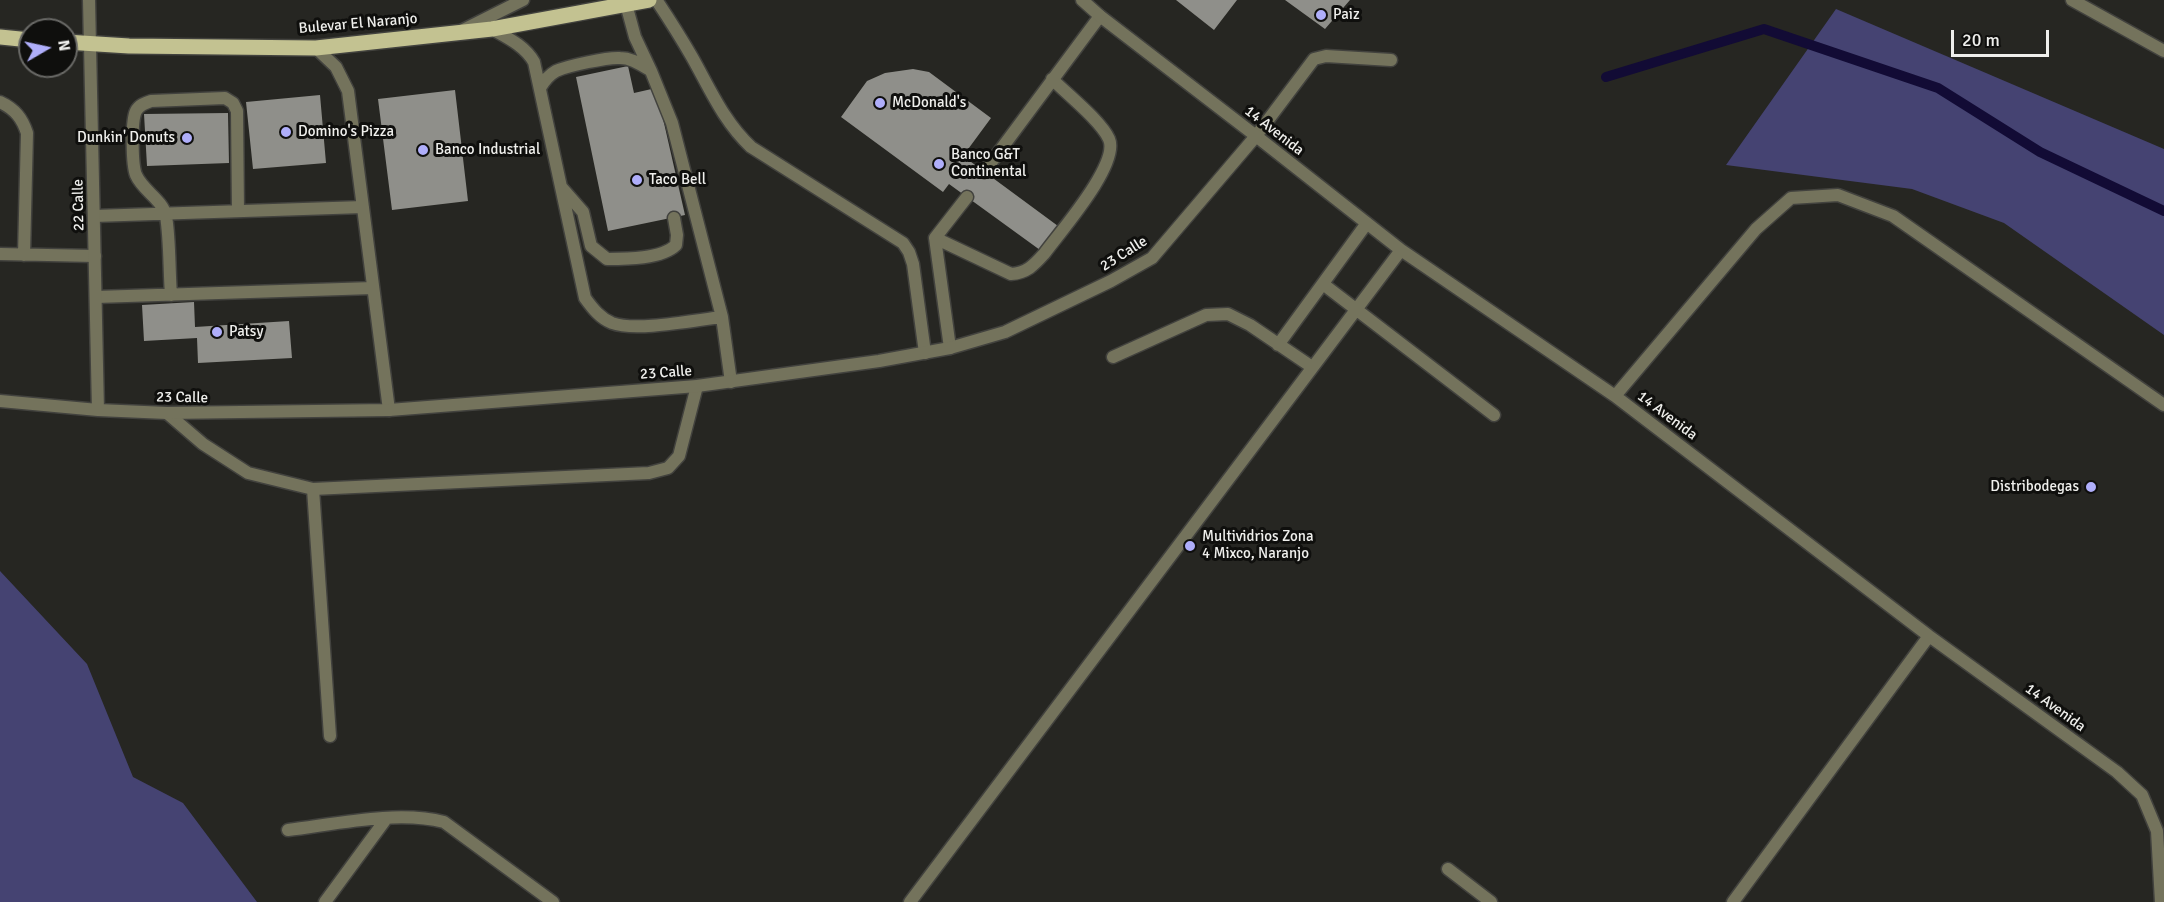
<!DOCTYPE html>
<style>
body{margin:0}
#map{position:relative;width:2164px;height:902px;overflow:hidden;background:#262622;font-family:Signika,sans-serif}
canvas{display:block}
.north{position:absolute;left:18px;top:18px;width:60px;height:60px;box-sizing:border-box;background:#0f0f0d;border:2px solid #696966;border-radius:50%;rotate:81deg;font-size:16px;font-weight:700;line-height:24px;text-align:center;color:#efefec}
.north::after{content:'';display:block;margin:auto;width:21px;height:27px;background:#afaefa;clip-path:polygon(50% 0,100% 100%,50% 72%,0 100%)}
.scale{position:absolute;left:1951px;top:30px;width:98px;height:27px;box-sizing:border-box;border:3px solid #efefec;border-top:0;padding-left:8px;font-size:18px;line-height:21px;white-space:nowrap;color:#efefec;-webkit-text-stroke:4px #0f0f0d;paint-order:stroke}
</style>
<div id="map">
<canvas width="2164" height="902"></canvas>
<div class="north">N</div>
<div class="scale">20 m</div>
</div>
<script>
const context = document.querySelector('canvas').getContext('2d');
context.lineJoin = 'round';
function fillPath(path, color) { context.fillStyle = color; context.fill(path, 'evenodd'); }
function stroke(path, color, width, dash) { context.strokeStyle = color; context.lineWidth = width; context.lineCap = dash ? 'butt' : 'round'; context.setLineDash(dash || []); context.stroke(path); }
function drawText(font, color, halo, rows, align = 'center') {
  context.font = font + ' Signika,sans-serif'; context.lineWidth = 6; context.setLineDash([]); context.textBaseline = 'middle'; context.strokeStyle = halo; context.fillStyle = color; for (const [text, x, y, turn = 0] of rows) {
    context.save(); context.translate(x, y); context.rotate((+turn || 0) * Math.PI / 180); context.textAlign = isNaN(turn) ? turn : align; if (halo) context.strokeText(text, 0, 0); context.fillText(text, 0, 0); context.restore();
  }
}
fillPath(new Path2D(`
 M1836 9 2164 149V335L2004 223 1912 189 1726 165Z
 M0 571 87 664 133 777 183 803 257 902H0Z`), '#454372');
stroke(new Path2D(`
 M1606 77 1764 29 1938 88 2040 152 2164 211`), '#120b35', 10);
fillPath(new Path2D(`
 M1176 0H1237L1214 30Z
 M1285 0H1350L1325 29Z
 M628 66 634 93 656 88 685 215 608 231 576 77Z
 M913 69 929 72 991 118 963 156 1058 226 1040 250 949 184 943 192 841 117 867 81 885 73Z
 M455 90 468 201 392 210 378 99Z
 M320 95 326 163 253 169 246 102Z
 M228 113 229 163 147 166 144 114Z
 M194 302 195 327 289 321 292 358 198 363 197 338 144 341 142 305Z`), '#8f8f8a');
const lane = new Path2D(`
 M657 1C669 19 681 38 692 57 710 89 724 122 751 147L903 243 909 252 913 264 925 353
 M626 4 635 37 651 71 672 123 722 317 731 382
 M492 29C508 38 525 46 534 62L585 298C593 309 600 318 612 323 636 332 695 320 722 317
 M463 30 523 0
 M316 48 336 67 348 91 389 410
 M1391 60 1326 56 1314 59 1256 136 1401 250 1615 396 1929 636 2117 772 2142 795 2157 831 2161 902
 M540 88C544 81 549 75 556 71 567 66 608 57 620 58 632 58 641 65 650 70
 M0 102C15 109 22 118 27 133L24 255
 M984 172 1100 16
 M562 188 583 212 591 246 607 259C626 259 662 259 676 245L677 235 674 218
 M94 216 363 207
 M935 238 1011 274C1027 273 1034 265 1044 254 1060 232 1120 164 1109 139 1101 121 1067 94 1052 79
 M0 254 95 256
 M1323 284 1494 415
 M171 295C169 269 170 241 166 216 162 199 143 191 136 175 132 165 131 121 136 111 139 105 145 103 151 101L225 98 233 103 237 111 238 211
 M96 297 373 288
 M1278 345 1367 223
 M950 348 935 238 967 197
 M1113 357 1206 315 1228 314 1250 325 1312 367
 M1615 396 1756 229 1791 198 1838 195 1893 216 2164 405
 M167 413 203 444 248 473 313 489 649 473 668 468 679 456 697 386
 M313 489 330 736
 M288 830C336 824 398 810 444 822L553 902
 M1448 869 1491 902
 M325 902 386 819
 M910 902 1401 250
 M1733 902 1929 636`);
const street = new Path2D(`
 M89 0 98 410
 M2072 0 2164 51
 M0 401 98 410 167 413 389 410 697 386 879 361 950 348 1005 332 1111 281 1152 258 1256 136 1100 16 1082 0`);
const primary = new Path2D(`
 M0 37 30 40
 M66 42 129 46 316 48 492 29 649 0`);
stroke(lane, '#42423e', 15);
stroke(street, '#42423e', 15);
stroke(primary, '#42423e', 18);
stroke(lane, '#74735c', 12);
stroke(street, '#74735c', 12);
stroke(primary, '#c3c291', 15);
for (const [x, y, r, color] of [
 [1321,15,6,"#afaefa"],
 [880,103,6,"#afaefa"],
 [286,132,6,"#afaefa"],
 [187,138,6,"#afaefa"],
 [423,150,6,"#afaefa"],
 [939,164,6,"#afaefa"],
 [637,180,6,"#afaefa"],
 [217,332,6,"#afaefa"],
 [2091,487,6,"#afaefa"],
 [1190,546,6,"#afaefa"]
]) { const dot = new Path2D(); dot.arc(x, y, r, 0, 2 * Math.PI); context.fillStyle = color; context.fill(dot); stroke(dot, '#0f0f0d', 2); }
drawText('15px', '#efefec', '#0f0f0d', [
 ["Paiz",1333,15],
 ["McDonald's",892,103],
 ["Domino's Pizza",298,132],
 ["Dunkin' Donuts",175,138,"right"],
 ["Banco Industrial",435,150],
 ["Banco G&T",951,155],
 ["Continental",951,172],
 ["Taco Bell",649,180],
 ["Patsy",229,332],
 ["Distribodegas",2079,487,"right"],
 ["Multividrios Zona",1202,537],
 ["4 Mixco, Naranjo",1202,554]
], 'left');
drawText('15px', '#efefec', '#0f0f0d', [
 ["Bulevar El Naranjo",358,24,-5],
 ["14 Avenida",1274,131,38],
 ["22 Calle",79,205,-91],
 ["23 Calle",1124,254,-32],
 ["23 Calle",666,373,-4],
 ["23 Calle",182,398,1],
 ["14 Avenida",1667,416,37],
 ["14 Avenida",2055,708,36]
]);
</script>
